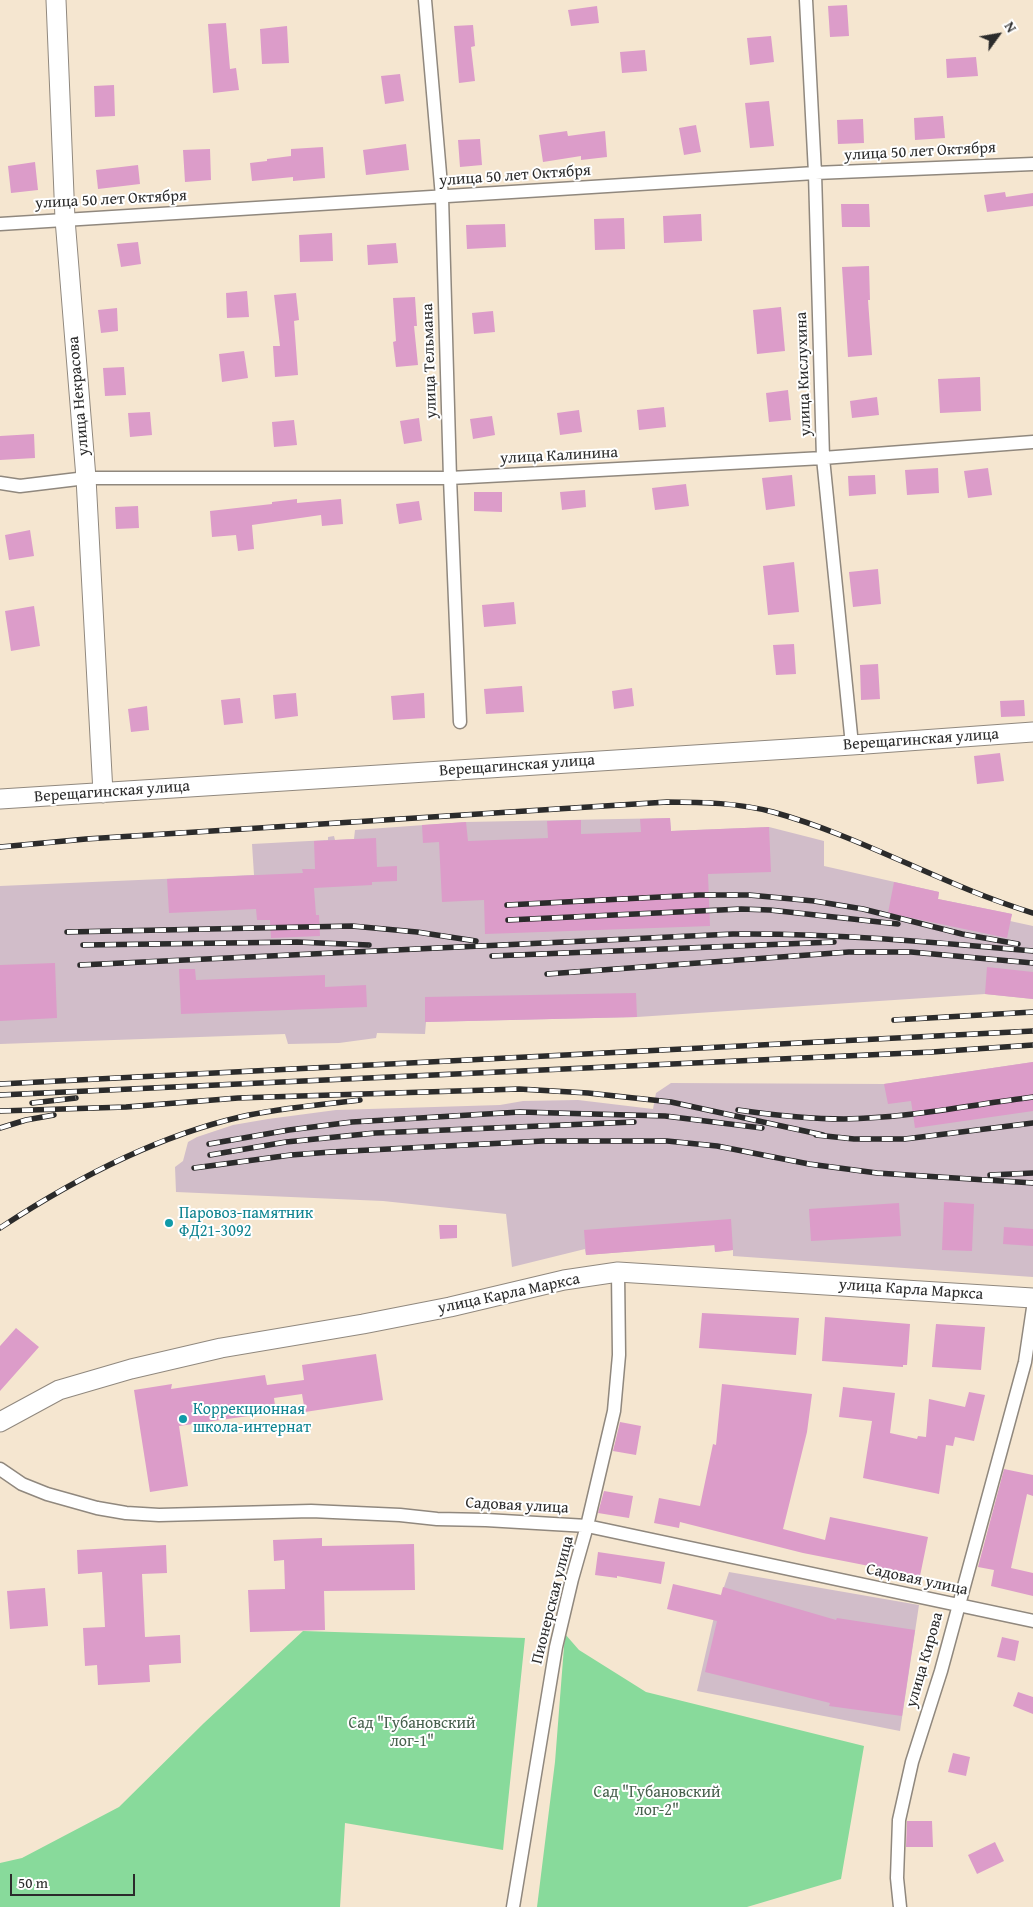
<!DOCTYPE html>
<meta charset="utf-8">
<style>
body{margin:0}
#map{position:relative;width:1033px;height:1907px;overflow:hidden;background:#f5e6d0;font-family:"Gentium Book Plus",serif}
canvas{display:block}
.north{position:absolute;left:973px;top:10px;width:50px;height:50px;-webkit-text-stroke:4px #fff;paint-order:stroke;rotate:58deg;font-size:14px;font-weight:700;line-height:20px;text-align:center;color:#2b2b2b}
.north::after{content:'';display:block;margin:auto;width:18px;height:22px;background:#2b2b2b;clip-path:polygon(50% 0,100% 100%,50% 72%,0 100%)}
.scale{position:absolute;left:10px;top:1874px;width:125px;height:22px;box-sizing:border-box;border:2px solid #2b2b2b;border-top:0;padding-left:6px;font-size:15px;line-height:18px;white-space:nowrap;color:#2b2b2b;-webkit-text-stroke:4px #fff;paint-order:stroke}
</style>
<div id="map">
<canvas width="1033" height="1907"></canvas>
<div class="north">N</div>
<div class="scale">50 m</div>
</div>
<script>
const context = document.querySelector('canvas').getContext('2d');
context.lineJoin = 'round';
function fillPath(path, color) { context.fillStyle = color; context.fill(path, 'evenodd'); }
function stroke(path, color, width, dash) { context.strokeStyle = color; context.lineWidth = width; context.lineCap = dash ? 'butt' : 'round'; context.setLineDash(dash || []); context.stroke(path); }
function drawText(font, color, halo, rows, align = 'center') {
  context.font = font + ' "Gentium Book Plus",serif'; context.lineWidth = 4; context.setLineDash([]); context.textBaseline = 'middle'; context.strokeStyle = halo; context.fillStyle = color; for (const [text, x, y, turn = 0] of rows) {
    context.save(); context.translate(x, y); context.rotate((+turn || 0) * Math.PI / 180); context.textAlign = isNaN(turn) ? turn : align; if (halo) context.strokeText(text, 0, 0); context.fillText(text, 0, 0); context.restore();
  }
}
fillPath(new Path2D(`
 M670 818 671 831 769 827 824 841V866L939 892 938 899 1012 914 1010 921 1033 926V999L985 994 637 1017 426 1022 425 1034 377 1033 376 1038 339 1043 288 1044 285 1034 0 1044V886L254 875 252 844 328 840V837L334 836 335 840 354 839 355 830 466 822Z
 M1033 1062V1277L733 1256V1250L715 1252 714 1245 586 1255 585 1249 512 1267 506 1214 383 1201 176 1192 175 1167 183 1161 188 1142 197 1137 233 1125 268 1119 336 1110 500 1105 523 1101 578 1100 653 1109 656 1093 671 1083 884 1084Z
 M729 1572 919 1605 900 1731 697 1691 714 1617Z`), '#d1bdc9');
fillPath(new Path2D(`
 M303 1631 525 1638 503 1850 345 1823 340 1907H0V1863L22 1858 119 1807 204 1723Z
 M565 1634 579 1650 646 1692 864 1746 841 1879 747 1907H537L555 1762Z`), '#88da9b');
fillPath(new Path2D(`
 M847 5 849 36 830 37 828 6Z
 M597 6 599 23 571 26 568 10Z
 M226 23 230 69 236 68 239 90 213 93 208 24Z
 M473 25 475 46 471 47 475 81 459 83 454 26Z
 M287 26 289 63 262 64 260 29Z
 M771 36 774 62 750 65 747 38Z
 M645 50 647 71 622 73 620 52Z
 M976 57 978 76 947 78 946 59Z
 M400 74 404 101 385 104 381 76Z
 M114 85 115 116 95 117 94 86Z
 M769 101 774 146 750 148 745 103Z
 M943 116 945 138 915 140 914 118Z
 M863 119 864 143 838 144 837 120Z
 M696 125 701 152 684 155 679 128Z
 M567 131 568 136 605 131 607 157 581 160V156L543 162 539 135Z
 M480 139 482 165 460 167 458 140Z
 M406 144 409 170 366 175 363 150Z
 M323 147 325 178 293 181V177L252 181 250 163 267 161V159L291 156V149Z
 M210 149 211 180 185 182 183 150Z
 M35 162 38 190 11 193 8 166Z
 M138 165 140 184 98 189 96 170Z
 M1005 192 1006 197 1033 193V206L987 212 984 195Z
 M841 204H869L870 227H842Z
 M701 214 702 241 664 243 663 216Z
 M624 218 625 249 595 250 594 219Z
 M505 224 506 247 467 249 466 225Z
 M332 233 333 261 300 262 299 235Z
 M138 242 141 264 121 267 117 244Z
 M396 243 398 263 368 265 367 245Z
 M869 266 870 300H868L872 355 848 357 842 267Z
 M247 291 249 317 227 318 226 293Z
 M296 293 299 320 294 321 298 375 275 377 273 346H280L274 295Z
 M415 297 417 326H414L418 365 396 367 393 342 396 341 393 298Z
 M781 307 785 351 757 354 753 310Z
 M117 308 118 331 101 333 98 310Z
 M493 311 495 332 474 334 472 313Z
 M244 351 248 378 222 382 219 354Z
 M124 367 126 395 105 396 103 368Z
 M980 377 981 411 940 413 938 379Z
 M788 390 791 420 769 422 766 393Z
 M877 397 879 415 852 418 850 401Z
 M664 407 666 427 639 430 637 410Z
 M579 410 582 432 560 435 557 413Z
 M150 412 152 435 130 437 128 413Z
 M492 416 495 435 473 439 470 419Z
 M419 418 422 441 404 444 400 421Z
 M294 420 297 445 274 447 272 422Z
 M34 434 35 458 0 460V436Z
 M938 468 939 493 907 495 905 470Z
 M988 468 992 495 968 498 964 471Z
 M792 475 795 506 766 510 762 478Z
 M875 475 876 494 849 496 848 476Z
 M686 484 689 506 655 510 652 488Z
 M585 490 586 507 562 510 560 492Z
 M474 492H502V512L474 511Z
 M297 499V503L341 499 343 524 322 526 321 515 252 525 254 549 238 551 236 535 212 537 210 511 272 504V502Z
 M419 501 422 520 399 524 396 504Z
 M138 506 139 528 116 529 115 507Z
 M30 530 34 556 9 560 5 535Z
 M794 562 799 612 768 615 763 566Z
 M878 569 881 604 853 607 849 572Z
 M514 602 516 624 484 627 482 605Z
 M34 606 40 646 11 651 5 611Z
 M794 644 796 674 776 675 773 645Z
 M878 664 880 699 861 700 860 665Z
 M522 686 524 712 486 714 484 689Z
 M632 688 634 706 614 709 612 691Z
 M296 693 298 716 275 719 273 695Z
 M424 693 425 718 393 720 391 696Z
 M240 698 243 723 224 725 221 700Z
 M1024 700 1025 716 1001 717 1000 701Z
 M147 706 149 730 131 732 128 709Z
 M1000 753 1004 781 977 784 974 756Z
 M670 818 671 831 769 827 771 872 708 874 710 926 485 934 484 900 442 902 439 842 423 843 422 825 466 822 468 841 548 838 547 821 581 820V834L641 832 640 819Z
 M376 838 377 867 397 866V881L372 882V885L314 888 316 915H319L320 936 271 938 270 920H257L256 909 169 913 167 879 303 873 302 869H315L314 841Z
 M894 882 939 892 938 899 1012 914 1007 938 888 913Z
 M55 963 57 1018 0 1021V965Z
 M987 967 1033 972V999L985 994Z
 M179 969H195L196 980 325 975V987L366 985 367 1007 181 1014Z
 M636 993 637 1017 425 1022V997Z
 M1033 1062V1111L915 1128 911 1101 888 1104 884 1084Z
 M944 1202 974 1204 972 1251 942 1250Z
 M899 1203 901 1236 811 1241 809 1209Z
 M731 1219 733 1250 715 1252V1245L586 1255 584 1230Z
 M439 1225H457V1238L440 1239Z
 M1004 1227 1033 1229V1246L1003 1244Z
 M702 1313 799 1318 796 1355 699 1348Z
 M825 1317 910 1324 907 1365H903V1367L822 1361Z
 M936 1324 985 1327 981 1370 932 1367Z
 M16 1328 39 1347 0 1391V1346Z
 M376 1354 383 1400 305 1412 302 1394 274 1398 276 1412 179 1426 188 1486 150 1492 134 1390 172 1384 171 1389 265 1375 267 1385 304 1380 302 1365Z
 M722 1384 812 1394 807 1432 783 1529 825 1540 830 1517 928 1537 920 1576 803 1553 680 1522 679 1528 654 1523 659 1498 700 1506 713 1444 716 1445Z
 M843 1387 895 1393 890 1433 917 1439 918 1436 926 1437 929 1399 965 1407 969 1392 985 1395 974 1441 955 1437 953 1446 946 1445 939 1494 863 1478 872 1421 839 1417Z
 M620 1422 641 1426 636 1455 613 1451Z
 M1004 1469 1033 1475V1496L1027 1494 1011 1568 1033 1573V1596L991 1586 994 1570 978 1567Z
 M604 1491 633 1496 629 1518 598 1513Z
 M322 1538V1546L414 1544 415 1590 324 1591 325 1630 250 1632 248 1590 285 1589 284 1560 274 1561 273 1540Z
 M166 1545 167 1573 142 1574 145 1637 180 1635 181 1663 149 1665 150 1682 98 1685 97 1665 85 1666 83 1628 105 1627 102 1572 78 1574 77 1550Z
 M598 1552 665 1562 661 1584 617 1576V1578L595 1575Z
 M673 1584 721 1595 723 1587 836 1620 837 1618 915 1630 902 1716 829 1706 830 1703 705 1672 717 1621 667 1609Z
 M45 1588 48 1626 10 1629 7 1591Z
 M1002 1637 1019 1641 1015 1661 997 1657Z
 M1018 1692 1033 1697V1714L1013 1706Z
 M953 1753 970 1757 966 1776 948 1772Z
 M907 1821H932L933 1847H906Z
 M995 1842 1004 1861 977 1874 968 1855Z`), '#dc9cc9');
const street = new Path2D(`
 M425 0 442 197 450 478 460 722
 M806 0 815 173 823 458 852 745
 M0 224 815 173 1033 164
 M0 483 20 486 86 478H450L823 458 1033 442
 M0 1469 22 1484 47 1494 97 1508 126 1513 159 1515 311 1511 400 1515 437 1519 486 1520 587 1526 1033 1621
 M513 1907 556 1647 572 1579 587 1526 614 1411 619 1355 618 1272
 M900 1907 897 1878 899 1820 912 1762 941 1671 1025 1362 1033 1308`);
const secondary = new Path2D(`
 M56 0 65 219 86 478 103 793
 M0 799 852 745 1033 732
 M0 1422 59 1390 131 1369 221 1348 363 1324 450 1307 564 1280 618 1272 1033 1298`);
stroke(street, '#90887e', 15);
stroke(secondary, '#90887e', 21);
stroke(street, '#fff', 12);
stroke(secondary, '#fff', 19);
const rail = new Path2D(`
 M0 847 86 839 667 802C703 802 739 803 773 812 863 837 944 886 1033 913
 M507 905 699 895H749L814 901 863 909 962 934 1018 944
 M508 920 741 909 770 910 898 924
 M67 932 352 926 417 932 476 941
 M83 945 297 942 369 945
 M492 956 834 942
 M80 965 733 934C834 933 933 942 1033 951
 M547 974 849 952H911L1033 963
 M894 1020 1033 1012
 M0 1084 1033 1031
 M0 1095 932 1052 1033 1045
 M32 1103 76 1098
 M738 1110C773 1115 808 1119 844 1119 907 1118 970 1105 1033 1097
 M0 1111 126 1107 238 1098 519 1089 588 1093 671 1102 823 1135
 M0 1128 26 1120 54 1115
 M816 1135 854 1139H905L1033 1123
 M209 1144 289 1130 352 1122 520 1112 665 1116 762 1128
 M210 1155 286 1142 375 1133 634 1122
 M194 1168 291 1155 331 1152 543 1141H667L717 1146 809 1164 877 1173 1033 1183
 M990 1175 1033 1173
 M0 1228C73 1180 154 1137 240 1117 279 1108 320 1105 360 1100`);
stroke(rail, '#2b2b2b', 5.5);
stroke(rail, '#fff', 4, [11]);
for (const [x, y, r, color] of [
 [169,1223,5,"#0f9aa8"],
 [183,1419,5,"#0f9aa8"]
]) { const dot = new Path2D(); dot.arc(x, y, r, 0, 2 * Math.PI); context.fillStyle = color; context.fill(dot); stroke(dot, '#fff', 2); }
drawText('16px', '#2b2b2b', '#fff', [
 ["улица 50 лет Октября",920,152,-3],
 ["улица 50 лет Октября",515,176,-4],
 ["улица 50 лет Октября",111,200,-3],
 ["улица Тельмана",430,361,-92],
 ["улица Кислухина",804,374,-92],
 ["улица Некрасова",79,396,-95],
 ["улица Калинина",559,456,-3],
 ["Верещагинская улица",921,740,-4],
 ["Верещагинская улица",517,766,-4],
 ["Верещагинская улица",112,792,-4],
 ["улица Карла Маркса",911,1290,4],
 ["улица Карла Маркса",509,1294,-12],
 ["Садовая улица",517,1506,3],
 ["Садовая улица",917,1580,12],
 ["Пионерская улица",553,1600,-76],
 ["улица Кирова",925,1660,-74]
]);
drawText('16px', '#0d838f', '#fff', [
 ["Паровоз-памятник",179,1214],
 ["ФД21-3092",179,1232],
 ["Коррекционная",193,1410],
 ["школа-интернат",193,1428]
], 'left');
drawText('16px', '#47604d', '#fff', [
 ["Сад \"Губановский",412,1724],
 ["лог-1\"",412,1742],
 ["Сад \"Губановский",657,1793],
 ["лог-2\"",657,1811]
]);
</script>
